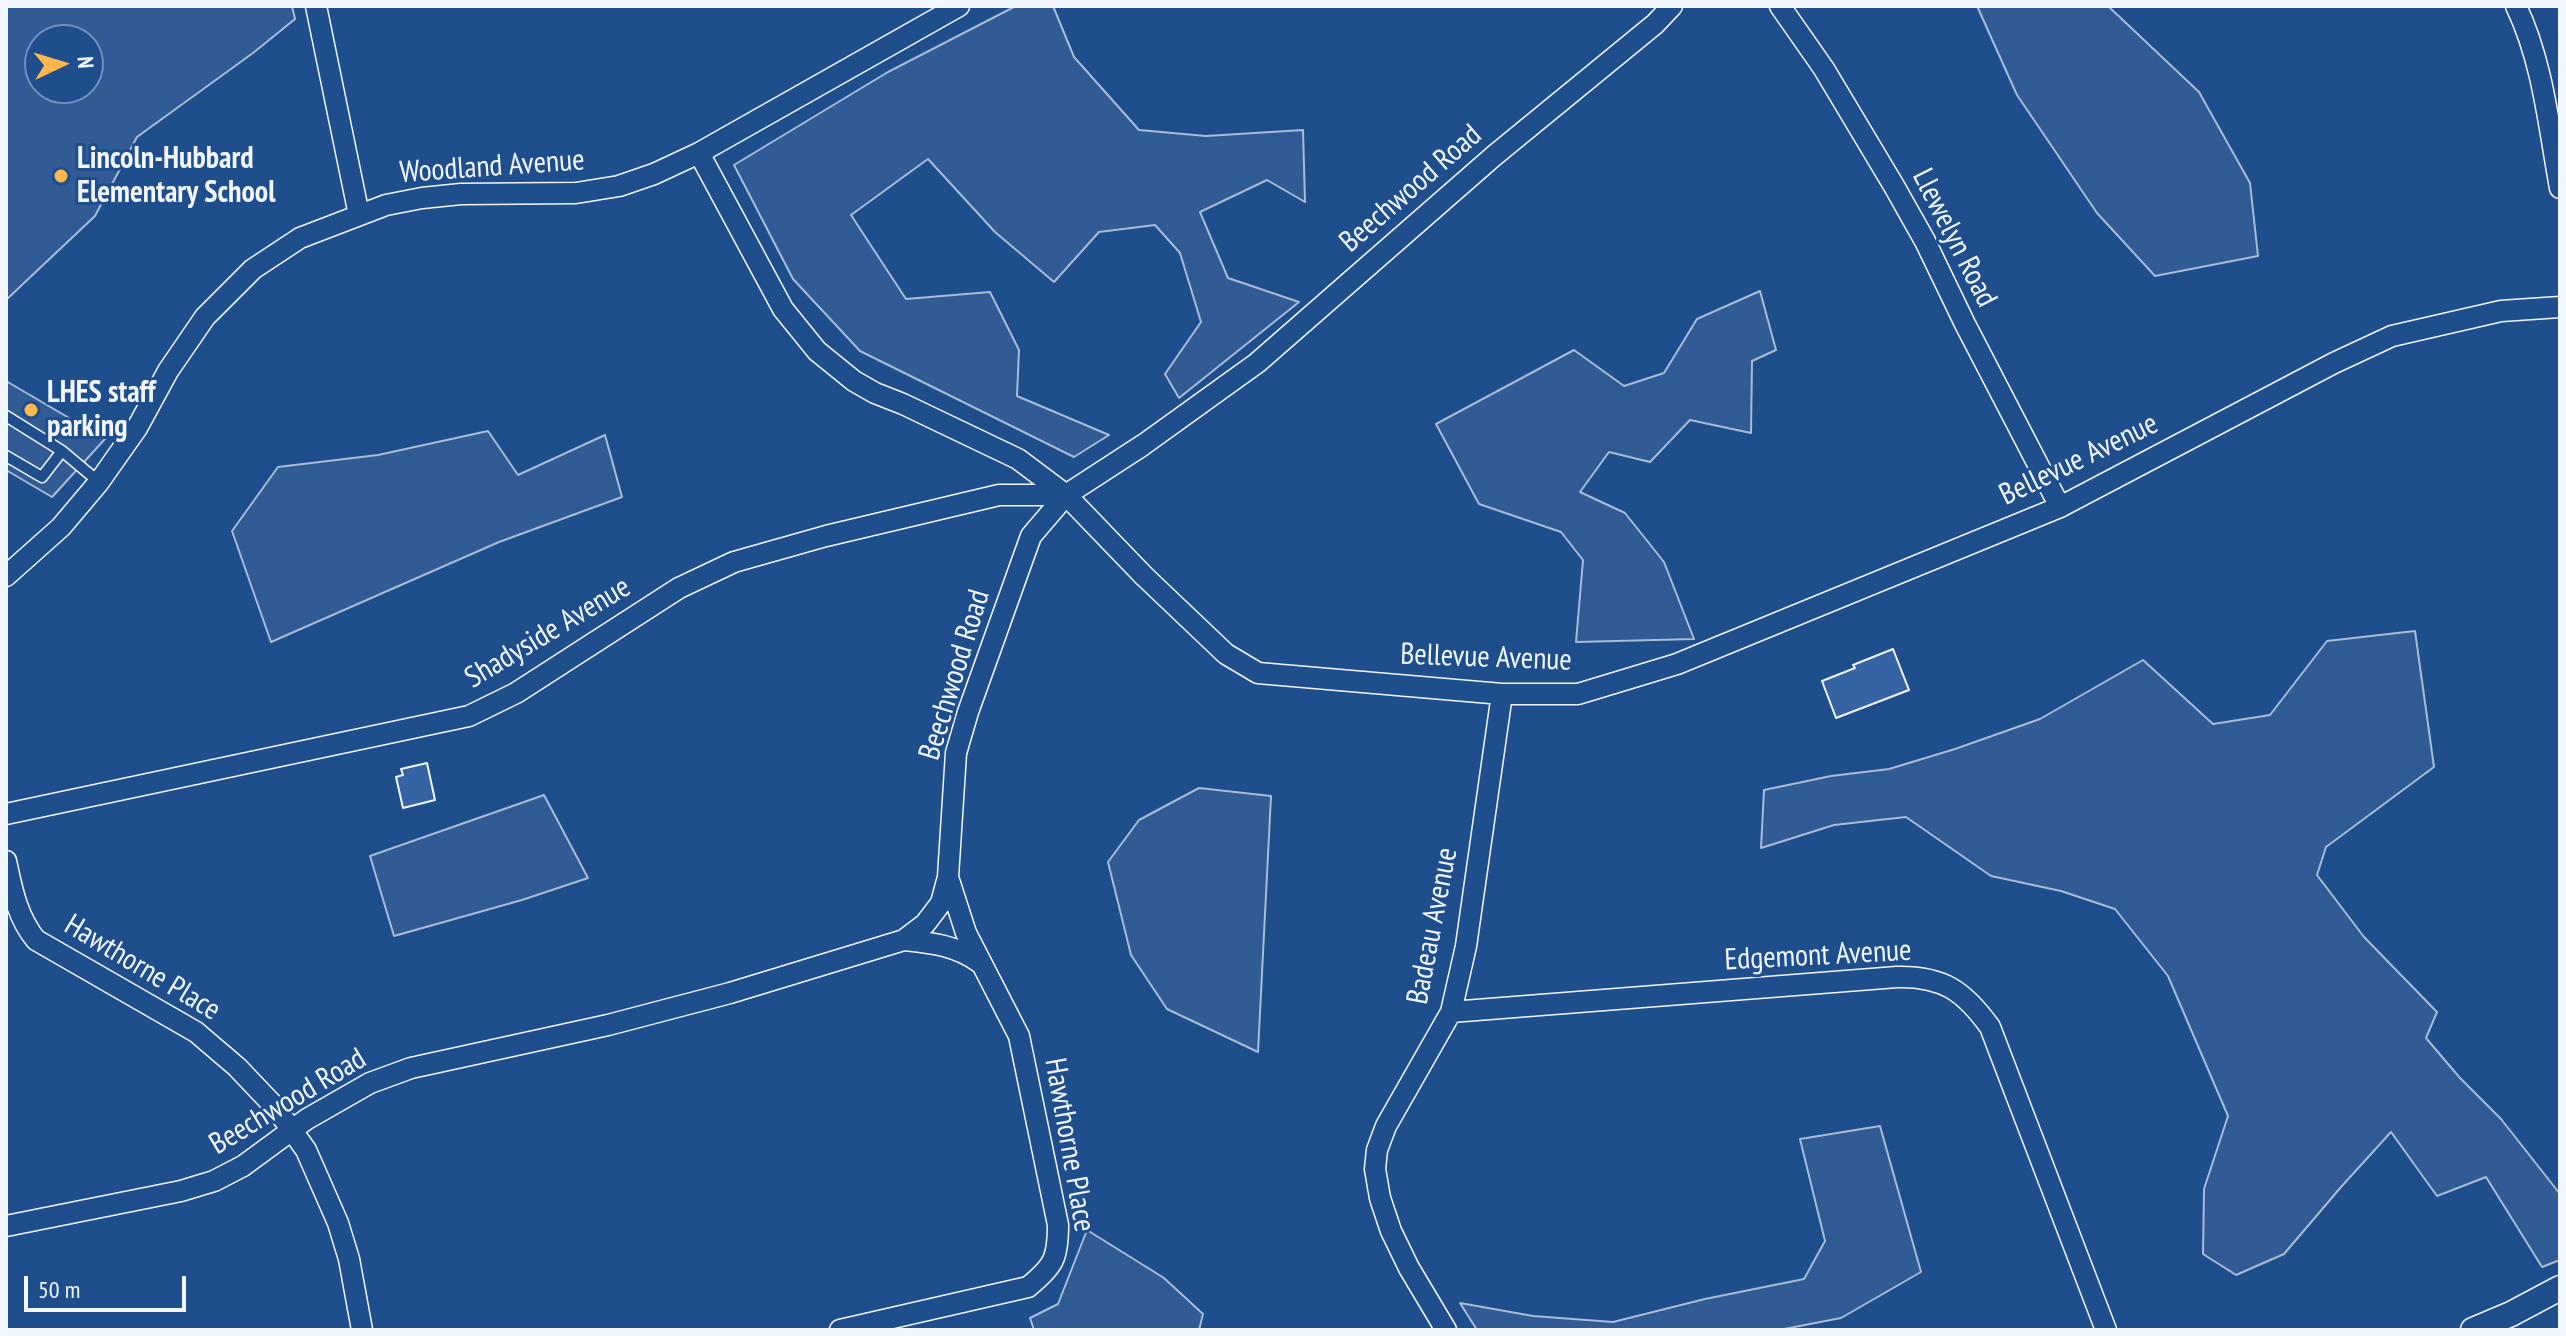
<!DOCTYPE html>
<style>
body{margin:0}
#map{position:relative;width:2566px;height:1336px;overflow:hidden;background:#1f4e8c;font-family:"PT Sans Narrow",sans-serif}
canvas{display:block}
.frame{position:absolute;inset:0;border:8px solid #f2f6ff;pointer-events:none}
.north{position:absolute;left:24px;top:24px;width:80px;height:80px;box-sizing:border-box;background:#1f4e8c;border:2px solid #7391ba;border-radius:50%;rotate:86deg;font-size:22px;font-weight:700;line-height:32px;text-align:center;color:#f2f6ff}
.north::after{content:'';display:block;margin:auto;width:28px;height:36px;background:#ffb74d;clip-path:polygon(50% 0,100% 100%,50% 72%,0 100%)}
.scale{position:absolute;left:24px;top:1276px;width:162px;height:36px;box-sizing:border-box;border:4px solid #f2f6ff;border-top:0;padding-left:10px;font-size:24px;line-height:28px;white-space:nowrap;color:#f2f6ff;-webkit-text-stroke:6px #1f4e8c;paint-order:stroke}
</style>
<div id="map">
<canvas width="2566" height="1336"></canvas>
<div class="frame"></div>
<div class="north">N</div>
<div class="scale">50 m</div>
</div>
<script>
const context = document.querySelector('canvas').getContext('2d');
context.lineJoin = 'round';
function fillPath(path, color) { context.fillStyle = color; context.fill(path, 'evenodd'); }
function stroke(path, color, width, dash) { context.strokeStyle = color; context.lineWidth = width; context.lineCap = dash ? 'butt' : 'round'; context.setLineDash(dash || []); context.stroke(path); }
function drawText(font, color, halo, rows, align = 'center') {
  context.font = font + ' "PT Sans Narrow",sans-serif'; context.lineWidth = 6; context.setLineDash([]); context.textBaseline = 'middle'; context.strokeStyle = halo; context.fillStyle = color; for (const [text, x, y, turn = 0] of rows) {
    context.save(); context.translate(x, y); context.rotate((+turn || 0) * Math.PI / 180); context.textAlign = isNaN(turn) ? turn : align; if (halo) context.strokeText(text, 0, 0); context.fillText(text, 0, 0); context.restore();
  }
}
const built = new Path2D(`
 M6 6H292L295 19 253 53 137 137 95 216 6 300ZM40 40H88V88H40Z
 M1016 6H1053L1074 57 1139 130 1206 136 1303 130 1305 202 1267 180 1200 212 1228 278 1299 302 1179 398 1165 374 1201 322 1180 253 1155 225 1099 232 1054 282 995 232 928 159 851 215 906 299 990 292 1019 350 1017 396 1109 435 1074 457 860 351 793 279 734 165 888 72Z
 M1977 6H2108L2199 92 2250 183 2258 256 2155 276 2097 213 2017 95Z
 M1760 291 1776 350 1752 361 1751 433 1690 420 1650 462 1609 452 1580 492 1625 513 1664 562 1694 639 1576 642 1583 560 1561 532 1479 504 1436 424 1574 350 1624 386 1664 373 1697 319Z
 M6 381 105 439 52 497 6 470Z
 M488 431 518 475 605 435 622 497 499 542 271 642 232 531 278 467 378 455Z
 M2415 631 2434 767 2326 847 2317 875 2364 937 2437 1012 2426 1038 2460 1078 2501 1119 2560 1194V1260L2542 1267 2486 1177 2437 1196 2391 1132 2341 1187 2284 1254 2236 1275 2203 1254 2204 1189 2228 1116 2168 976 2115 909 2061 891 1991 876 1906 817 1834 825 1761 848 1764 790 1831 776 1889 769 1955 749 2040 719 2143 660 2213 724 2270 715 2327 641Z
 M1199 788 1271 796 1258 1052 1167 1009 1131 955 1108 862 1139 820Z
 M544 795 588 878 522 900 394 936 370 856Z
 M1880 1126 1921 1272 1841 1318 1779 1330H1477L1460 1303 1533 1316 1613 1322 1705 1299 1804 1279 1825 1241 1800 1139Z
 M1087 1230 1164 1278 1203 1314 1199 1330H1034L1030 1318 1058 1304Z`);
fillPath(built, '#305b95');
stroke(built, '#a8bbd7', 2);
const building = new Path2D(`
 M1893 649 1909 690 1836 718 1822 681 1855 668 1853 665Z
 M427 763 435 800 403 808 396 777 403 775 401 769Z`);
fillPath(building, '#3563a3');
stroke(building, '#f2f6ff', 2);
const service = new Path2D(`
 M6 416 62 451 99 482
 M6 456 42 477 62 451`);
const minor = new Path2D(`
 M316 6 359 215
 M1780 6 1824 69 1894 186 1925 241 1965 324 2060 507
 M2516 6C2543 62 2549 128 2560 188
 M699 153 783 309 817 351 854 381 875 393 903 404 1018 459 1066 495 1144 576 1226 654 1258 673 1502 694H1578L1677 664 2060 507 2334 363 2392 336 2501 311 2560 307
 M6 576 61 527 99 482 137 428 168 371 205 317 253 269 300 238 386 205 422 198 461 194 576 193 619 186 654 174 699 153 959 6
 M6 814 469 716 516 693 679 588 734 562 826 536 999 495H1066
 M6 861C12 889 17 917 36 940L196 1032 237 1067 275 1107 306 1150 338 1223 349 1259 362 1330
 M904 940C932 943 955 945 979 962
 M1451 1012 1897 977C1943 976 1964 991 1990 1027L2106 1330
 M6 1226 181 1191 214 1181 243 1166 307 1119 370 1083 411 1068 608 1025 730 993 904 940 925 924 941 903 948 877 956 753 968 712 1031 536 1066 495 1143 445 1257 363 1495 155 1655 24 1672 6
 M840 1330 1028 1287C1054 1266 1058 1258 1058 1225L1019 1036 966 933 948 877
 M1446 1330 1409 1268 1391 1231 1380 1198 1375 1169 1377 1150 1386 1126 1451 1012 1466 946 1502 694`);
const tertiary = new Path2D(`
 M2473 1330 2511 1314 2560 1288`);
stroke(service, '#f2f6ff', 13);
stroke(minor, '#f2f6ff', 23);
stroke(tertiary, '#f2f6ff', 27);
stroke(service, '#1f4e8c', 10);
stroke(minor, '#1f4e8c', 20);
stroke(tertiary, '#1f4e8c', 24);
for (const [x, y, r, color] of [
 [61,176,8,"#ffb74d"],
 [31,410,8,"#ffb74d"]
]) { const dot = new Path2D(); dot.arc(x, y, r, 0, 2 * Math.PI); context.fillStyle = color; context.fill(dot); stroke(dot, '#1f4e8c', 3); }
drawText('bold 30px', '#f2f6ff', '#1f4e8c', [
 ["Lincoln-Hubbard",77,159],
 ["Elementary School",77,193],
 ["LHES staff",47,393],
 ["parking",47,427]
], 'left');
drawText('30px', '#f2f6ff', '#1f4e8c', [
 ["Woodland Avenue",492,167,-4],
 ["Beechwood Road",1411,189,-41],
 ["Llewelyn Road",1954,238,63],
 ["Bellevue Avenue",2079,460,-26],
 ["Shadyside Avenue",548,633,-31],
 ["Bellevue Avenue",1486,658,2],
 ["Beechwood Road",955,675,-73],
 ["Badeau Avenue",1433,926,-79],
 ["Edgemont Avenue",1818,956,-3],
 ["Hawthorne Place",142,968,31],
 ["Beechwood Road",288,1102,-31],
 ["Hawthorne Place",1069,1145,80]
]);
</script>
